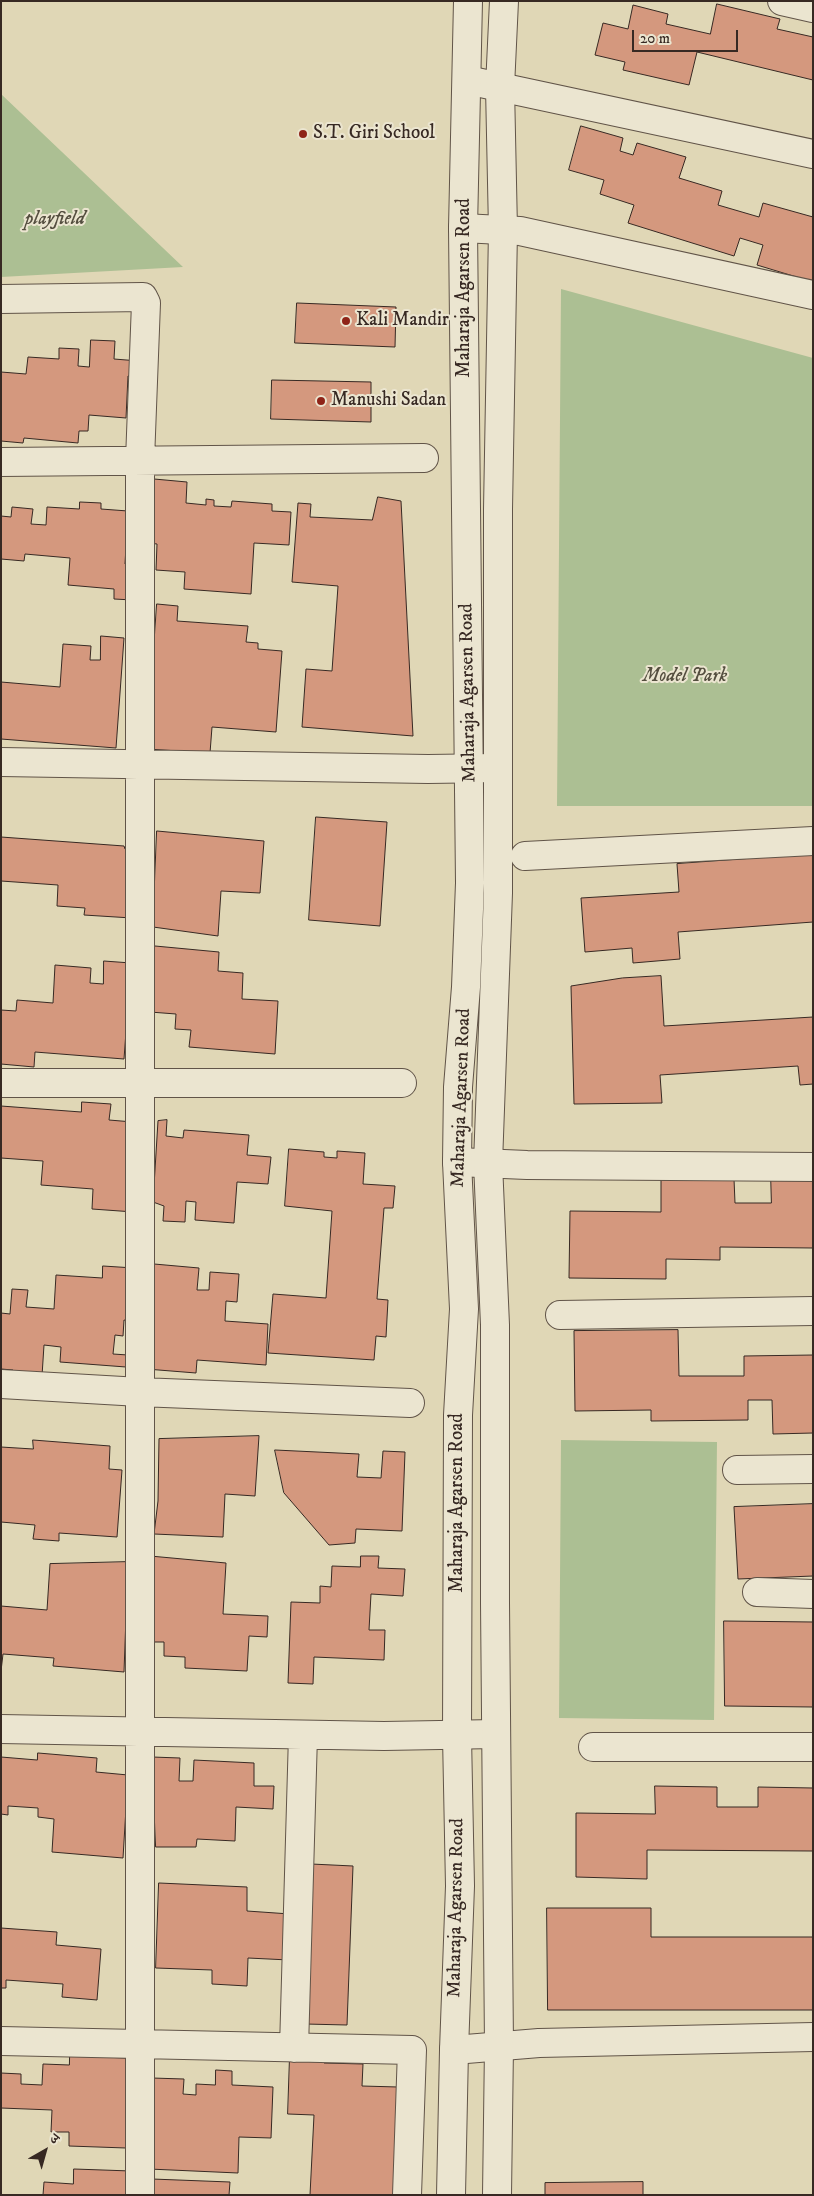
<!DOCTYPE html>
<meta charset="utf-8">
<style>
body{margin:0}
#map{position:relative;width:814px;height:2196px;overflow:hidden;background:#e0d7b6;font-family:"IM FELL DW Pica","Noto Serif Devanagari",serif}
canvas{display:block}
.frame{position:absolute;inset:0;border:2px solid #372923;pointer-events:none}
.north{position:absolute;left:20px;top:2126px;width:50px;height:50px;-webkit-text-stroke:4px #ebe5d0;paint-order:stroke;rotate:38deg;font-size:14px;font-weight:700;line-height:20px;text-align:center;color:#372923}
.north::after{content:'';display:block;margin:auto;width:18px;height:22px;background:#372923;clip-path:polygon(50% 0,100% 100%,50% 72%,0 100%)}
.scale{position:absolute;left:632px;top:30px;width:106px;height:22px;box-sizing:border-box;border:2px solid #372923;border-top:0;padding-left:6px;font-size:15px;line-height:18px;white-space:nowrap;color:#372923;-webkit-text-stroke:4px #ebe5d0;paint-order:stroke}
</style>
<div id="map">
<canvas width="814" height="2196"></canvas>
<div class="frame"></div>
<div class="north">उ</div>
<div class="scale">20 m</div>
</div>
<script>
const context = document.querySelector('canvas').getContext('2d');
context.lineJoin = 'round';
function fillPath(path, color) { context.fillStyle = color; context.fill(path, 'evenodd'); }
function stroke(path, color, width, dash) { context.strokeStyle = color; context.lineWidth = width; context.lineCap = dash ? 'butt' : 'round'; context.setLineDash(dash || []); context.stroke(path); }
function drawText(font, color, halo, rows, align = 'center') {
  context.font = font + ' "IM FELL DW Pica",serif'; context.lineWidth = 4; context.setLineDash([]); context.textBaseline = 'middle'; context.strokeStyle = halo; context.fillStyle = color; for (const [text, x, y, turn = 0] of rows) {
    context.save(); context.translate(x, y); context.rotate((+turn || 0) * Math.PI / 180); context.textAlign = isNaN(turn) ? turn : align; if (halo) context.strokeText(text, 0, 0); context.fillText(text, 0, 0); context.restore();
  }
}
fillPath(new Path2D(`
 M1 94 183 267 1 277Z
 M561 289 813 358V806H557Z
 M561 1440 717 1442 714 1720 559 1718Z`), '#acbf93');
const building = new Path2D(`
 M717 4 780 19 777 29 813 37V80L697 52 689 85 623 70 625 62 595 55 603 23 628 29 633 5 668 14 666 24 710 34Z
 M581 126 623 138 620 151 633 155 637 143 686 157 679 178 722 191 718 205 759 217 763 203 813 217V282L757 265 763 245 740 238 734 256 628 223 634 205 600 194 604 180 569 170Z
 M297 303 396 307 395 347 295 343Z
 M91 340 115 341 114 359 139 361 138 377 128 376 126 418 89 415 88 431H79L78 443 24 438 23 443 1 441V372L26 374 28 357 59 359V348L79 349 78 366 89 367Z
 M272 380 371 382V422L271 419Z
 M154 479 187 482 186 503 206 505V499L214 500V506L231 507 232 501 272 504V511L291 512 289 545 254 543 251 594 184 589 185 572 156 570 157 544 149 543Z
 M378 497 401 501 413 736 302 727 306 669 332 671 338 586 292 582 298 503 311 504 310 517 372 520Z
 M80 502 101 503V509L128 511 125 564 135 565 133 600 114 599V589L68 585 70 558 25 554 24 561 1 559V516L11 517 12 507 33 509 31 524 46 525 47 507 79 509Z
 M157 604 178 606 177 621 248 626 246 642 258 643V649L282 651 276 732 212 727 210 753 147 749Z
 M101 636 124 638 116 748 1 739V682L60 687 63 644 91 646 90 660H100Z
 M316 817 387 822 380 926 309 920Z
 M157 831 264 841 260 893 221 891 218 936 153 927Z
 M1 837 124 846 125 849 138 850 132 918 84 915 85 908 57 906 58 885 1 881Z
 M813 854V922L678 932 680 959 633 963 632 948 585 952 581 898 679 892 677 864Z
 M155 946 219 952 218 971 243 973 242 999 278 1001 275 1054 189 1047 191 1030 175 1029 176 1014 150 1012Z
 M104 961 131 963 124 1059 35 1052 34 1067 1 1064V1010L16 1011 17 1000 53 1003 55 965 91 968 90 983 103 984Z
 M661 976 664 1026 813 1017V1084L800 1085 798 1066 660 1075 662 1103 574 1104 571 986 622 978Z
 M82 1102 111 1104 109 1120 133 1122 134 1212 92 1209 93 1189 41 1185 43 1161 1 1158V1106L81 1112Z
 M167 1120 166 1136 183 1138 184 1130 249 1135 247 1155 271 1157 268 1184 237 1182 234 1223 195 1220 196 1202 186 1201 185 1222 163 1221 164 1206 153 1202 158 1121Z
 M289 1149 324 1152V1157L337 1158V1151L365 1153 363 1184 395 1186 393 1208H384L377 1299 388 1300 386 1337 376 1336 374 1360 268 1353 273 1294 326 1298 332 1211 285 1206Z
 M771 1175 813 1176V1248L720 1247V1260L666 1259V1279L569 1278 570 1211 661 1212V1178L734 1179 735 1203H771Z
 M154 1264 199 1268 197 1290H209L210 1272 239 1274 237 1302 226 1301 225 1321 268 1324 266 1365 197 1360 196 1373 146 1369Z
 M103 1266 134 1268 130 1321 124 1320 123 1336 115 1335 113 1354 128 1355 126 1367 60 1362 61 1347 44 1345 42 1376 13 1373V1370L1 1369V1313L10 1314 12 1289 28 1290 26 1307 54 1309 56 1275 102 1278Z
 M678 1330 679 1376H744V1356L813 1355V1433L773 1434 772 1400H748V1420L651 1421V1410L575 1411 574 1331Z
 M259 1436 255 1496 225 1494 223 1537 154 1534 158 1501 159 1439Z
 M33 1440 110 1446 109 1469 122 1470 117 1537 59 1533V1541L33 1539 35 1525 1 1522V1447L33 1449Z
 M275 1450 359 1454 357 1477 381 1478 383 1451 405 1452 402 1531 356 1529 355 1543 329 1545 284 1493Z
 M813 1504V1576L738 1579 734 1507Z
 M150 1556 226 1563 223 1614 268 1616 267 1637 249 1636 247 1671 185 1668V1657L164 1656V1642H150Z
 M361 1556H379L378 1568 405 1569 403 1596 371 1594 369 1630H385L384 1660 314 1657 313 1684 288 1683 291 1602 320 1603V1586L331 1587 332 1566 360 1567Z
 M128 1562 124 1672 53 1666 54 1658 3 1654 1 1671V1606L47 1610 50 1564Z
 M724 1621 813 1622V1707L725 1706Z
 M38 1753 97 1758 96 1772 128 1775 123 1858 52 1852 54 1819 38 1817V1808L8 1806V1815L1 1814V1757L37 1760Z
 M152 1757 180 1758 179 1781H193L194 1760 254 1763V1786H274L273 1809 236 1807 235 1841 197 1839 196 1847H156Z
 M655 1786 717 1787V1807H758V1787L813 1788V1851L647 1850V1879L576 1877V1813L655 1814Z
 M311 1864 353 1866 347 2025 305 2024Z
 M159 1883 247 1887V1911L290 1914 289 1960 248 1958 247 1986 212 1984V1970L156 1968Z
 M547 1908H651V1937H813V2010H548Z
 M1 1928 57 1932 56 1945 101 1949 97 2000 62 1997 63 1984 6 1980V1988H1Z
 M290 2055 324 2057V2063L363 2064 362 2086 398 2087 394 2195H310L314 2115 288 2114Z
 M70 2056 129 2058 126 2148 69 2146V2132H51L52 2110 1 2108V2073L21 2074V2084L42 2085 43 2064 69 2065Z
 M216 2070 232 2071V2085L273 2087 271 2138 239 2137 238 2173 149 2169 152 2078 184 2079 183 2094 196 2095V2084L215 2085Z
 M74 2169 131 2171 130 2195H43L44 2182 73 2184Z
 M152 2179 230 2182 229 2195H151Z
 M643 2182V2195H545V2183Z`);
fillPath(building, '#d4987e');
stroke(building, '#372923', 1);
const minor = new Path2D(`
 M782 1 813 8
 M467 80 813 154
 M463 228 520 231 813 295
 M1 299 143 297 146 303 140 460V2195
 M1 462 424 458
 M1 762 428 769 497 768
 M525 856 813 841
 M1 1083H402
 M457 1162 527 1165 813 1167
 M560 1315 813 1311
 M1 1384 140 1392 410 1403
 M737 1470 813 1469
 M757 1592 813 1594
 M1 1729 384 1736 496 1734
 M593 1747H813
 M1 2041 412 2050 407 2195
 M294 2048 303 1735
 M454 2050 539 2043 813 2037`);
const tertiary = new Path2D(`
 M451 2195 454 2050 460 1886 457 1736 458 1415 464 1309 457 1162 458 1087 466 987 470 883 463 228 468 1
 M497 2195 499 2046 495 1603V1325L488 1163 498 893V509L503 230 500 87 504 1`);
stroke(minor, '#615448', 30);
stroke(tertiary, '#615448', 30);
stroke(minor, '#ebe5d0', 28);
stroke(tertiary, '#ebe5d0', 28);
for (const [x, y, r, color] of [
 [303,134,5,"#8f2418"],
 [346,321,5,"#8f2418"],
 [321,401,5,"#8f2418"]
]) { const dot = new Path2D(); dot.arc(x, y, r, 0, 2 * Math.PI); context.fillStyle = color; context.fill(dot); stroke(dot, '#ebe5d0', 2); }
drawText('19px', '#372923', '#ebe5d0', [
 ["S.T. Giri School",313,134],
 ["Kali Mandir",356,321],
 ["Manushi Sadan",331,401]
], 'left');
drawText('italic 19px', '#544e3f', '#ebe5d0', [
 ["playfield",55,220],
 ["Model Park",685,677]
]);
drawText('19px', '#372923', '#ebe5d0', [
 ["Maharaja Agarsen Road",465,288,-90],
 ["Maharaja Agarsen Road",469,693,-91],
 ["Maharaja Agarsen Road",462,1098,-88],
 ["Maharaja Agarsen Road",458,1503,-90],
 ["Maharaja Agarsen Road",457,1908,-89]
]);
</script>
